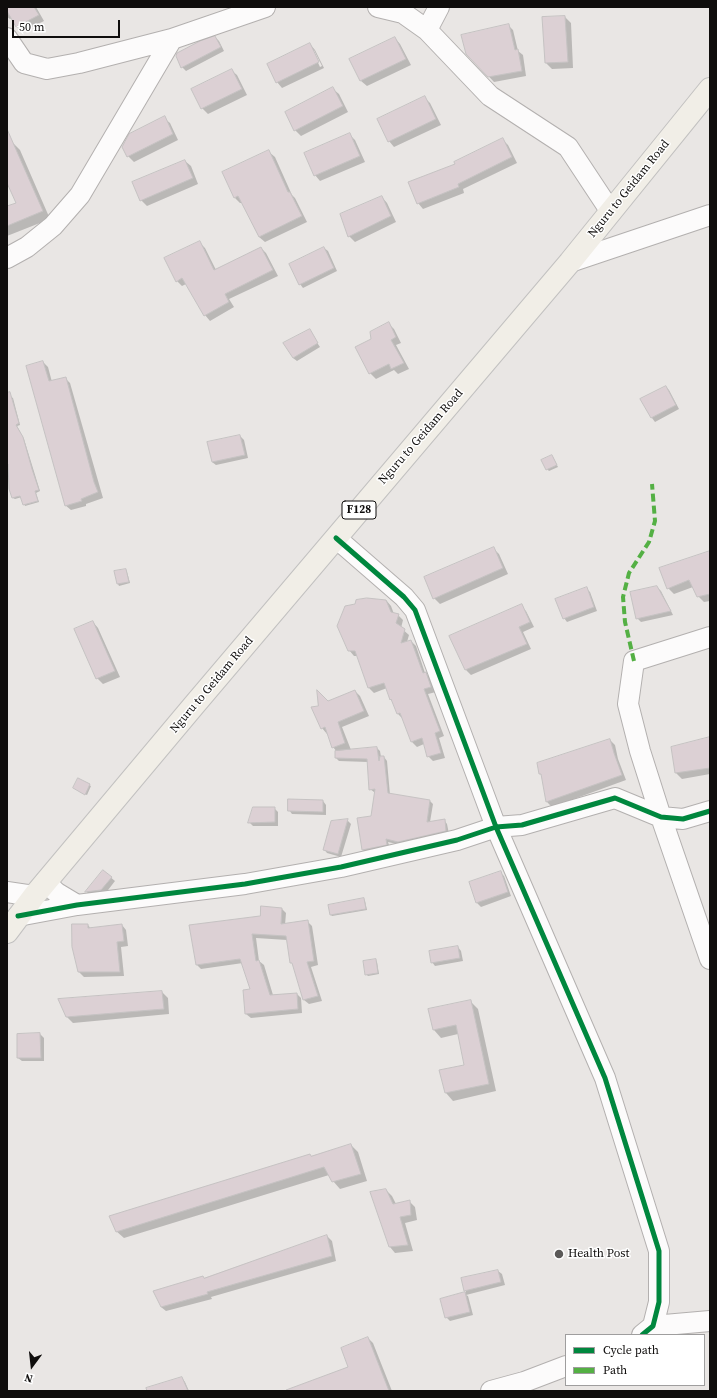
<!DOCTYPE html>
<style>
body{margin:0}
#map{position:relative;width:717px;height:1398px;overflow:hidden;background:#e9e6e4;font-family:"Source Serif 4",serif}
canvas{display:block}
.frame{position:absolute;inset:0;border:8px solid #0f0d0c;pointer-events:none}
.legend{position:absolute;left:565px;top:1334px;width:140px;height:52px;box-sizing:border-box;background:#fff;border:1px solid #9f9e9e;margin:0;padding:5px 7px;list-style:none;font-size:12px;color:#0f0d0c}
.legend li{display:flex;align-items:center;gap:8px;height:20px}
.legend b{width:20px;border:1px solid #9f9e9e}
.north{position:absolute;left:12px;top:1346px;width:40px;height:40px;-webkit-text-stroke:3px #fff;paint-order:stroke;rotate:195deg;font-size:11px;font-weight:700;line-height:16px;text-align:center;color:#0f0d0c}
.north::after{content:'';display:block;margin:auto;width:14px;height:18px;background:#0f0d0c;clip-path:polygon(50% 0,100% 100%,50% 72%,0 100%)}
.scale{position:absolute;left:12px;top:20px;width:108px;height:18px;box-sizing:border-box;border:2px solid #0f0d0c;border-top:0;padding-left:5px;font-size:12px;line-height:14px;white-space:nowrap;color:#0f0d0c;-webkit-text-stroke:3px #fff;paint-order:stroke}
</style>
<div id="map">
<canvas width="717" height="1398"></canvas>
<div class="frame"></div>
<ul class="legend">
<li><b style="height:5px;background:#00873e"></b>Cycle path</li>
<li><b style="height:5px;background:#54b044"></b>Path</li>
</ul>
<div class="north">N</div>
<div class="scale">50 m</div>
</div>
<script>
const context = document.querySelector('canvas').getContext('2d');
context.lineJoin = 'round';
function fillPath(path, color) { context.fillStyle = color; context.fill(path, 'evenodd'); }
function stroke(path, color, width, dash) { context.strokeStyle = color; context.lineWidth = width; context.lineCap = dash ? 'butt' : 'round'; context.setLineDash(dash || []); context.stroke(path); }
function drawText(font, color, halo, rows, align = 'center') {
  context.font = font + ' "Source Serif 4",serif'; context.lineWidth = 3; context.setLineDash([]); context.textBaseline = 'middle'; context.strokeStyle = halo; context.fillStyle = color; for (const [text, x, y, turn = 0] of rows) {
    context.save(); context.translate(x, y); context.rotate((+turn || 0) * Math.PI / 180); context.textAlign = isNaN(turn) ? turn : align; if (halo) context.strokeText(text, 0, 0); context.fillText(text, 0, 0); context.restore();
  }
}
fillPath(new Path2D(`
 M7 7H36L44 21 22 32 17 27 12 18 10 19 7 17Z
 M565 17 571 23 573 68 552 69 546 63 544 18Z
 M508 25 513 30 518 51 523 55 526 76 494 82 467 53Z
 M215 37 219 41 224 51 186 71 182 67Z
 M395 38 400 44 411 65 367 86 361 81Z
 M310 44 315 50 324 68 282 88 277 82ZM312 50H314L322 66 320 67Z
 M231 70 237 75 247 95 208 114 202 108Z
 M333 89 339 94 348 112 301 136 295 130Z
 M424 97 430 103 441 125 394 147 389 141Z
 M164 118 170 123 178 140 134 162 128 156Z
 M349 134 355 140 365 162 320 181 315 175Z
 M502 139 508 145 517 163 463 189 464 193 423 209 418 203 456 164Z
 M12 142 20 150 50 219 7 236V208L17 203 7 180V144Z
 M269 152 275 157 292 195 295 198 307 222 265 242 259 237 242 203H240L235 198Z
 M185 161 191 166 198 184 147 206 141 200Z
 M382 197 387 203 396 222 355 242 349 236Z
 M200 243 205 248 216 270 261 248 266 253 278 276 229 299 234 307 210 321 205 315 186 284 182 286 177 281Z
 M324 248 328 251 337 271 303 288 300 284Z
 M389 324 394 329 401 343 396 345 409 369 398 374 394 370 376 379 370 373 372 340Z
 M309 331 320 347 297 361 293 358Z
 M43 362 48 367 52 382 65 378 70 383 103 498 86 504V506L71 510 65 505Z
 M666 387 669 390 679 409 655 422 652 418 642 400Z
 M11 397 13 398 20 425 17 426 24 439 40 491 36 493 39 502 25 506 22 497 15 499 13 498 9 466H7V398Z
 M240 436 244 440 248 458 216 465 212 462Z
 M553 457 558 467 549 471 547 469Z
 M494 549 499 554 508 574 440 604 434 598Z
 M710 552V601L704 602 698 596 693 587 674 594 668 588Z
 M126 570 127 572 130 583 119 586 118 584 115 572Z
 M657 587 661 591 673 615 641 622 637 618Z
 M587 589 590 592 597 611 567 622 564 618Z
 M386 600 391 606 394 614 398 615 403 620 401 628 409 635 407 642 411 641 416 646 425 673 431 678 436 692 428 694 444 736 439 738 445 758 433 761 428 756 424 744 417 747 412 742 403 719 398 714 393 702 390 699 387 688 374 693 369 688 358 656H354L349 650Z
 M521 606 526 611 534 627 523 632 531 649 471 675 466 670 450 636Z
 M93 622 98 628 120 677 103 684 97 678Z
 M355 691 360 696 369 716 342 727 351 750 377 748 380 751 381 757H384L387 761 390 795 430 801 433 804 430 822 444 820 447 824 449 834 401 845 388 842 390 848 366 853 363 850 372 817 375 792H374L370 789 368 762 339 761 336 758 337 752 333 747 328 733 327 734 322 728 320 707Z
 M710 738V774L682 779 676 773 672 748Z
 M610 740 615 745 618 759 626 780 552 807 547 802 542 775 540 774Z
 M78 779 91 786 87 795 74 788Z
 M323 801 326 805V815L292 814 289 810Z
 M274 808 278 812V826H253L249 822Z
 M347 820 351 824 341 857 327 853 324 849Z
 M103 871 115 881 105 894 90 896 87 892Z
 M501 873 504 876 511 896 481 907 477 903 470 883Z
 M364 899 365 901 367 910 332 916 331 915Z
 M282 909 286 913 285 925 307 921 312 926 318 965 311 967 322 1001 309 1004 304 1000 287 940 256 938 259 961 264 965 273 995 297 994 301 998 302 1013 251 1018 246 1014 251 990 243 963 201 969 197 965 261 917Z
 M88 925 91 929 122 925 126 930 128 946 121 947 124 976 84 977 79 972Z
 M458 947 461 951 463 961 435 966 432 962Z
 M375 960 377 962 379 974 368 976 366 974Z
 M162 992 168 998 169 1014 73 1023 67 1017Z
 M470 1001 478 1009 496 1091 453 1101 446 1093 441 1071 465 1066 458 1034 441 1038 434 1030Z
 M40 1034 44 1038V1061H22L18 1058Z
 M351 1145 358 1152 367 1181 340 1189 333 1181 329 1175 124 1238 116 1231 311 1157Z
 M386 1190 392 1196 396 1204 410 1202 415 1207 417 1220 405 1223 413 1251 395 1253 390 1247Z
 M327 1236 332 1241 336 1261 211 1297 212 1299 166 1311 161 1307 205 1279Z
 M498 1271 502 1274 505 1285 466 1295 468 1296 473 1315 450 1321 446 1317 441 1299 466 1292 465 1290Z
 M368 1338 373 1343 392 1391H293L349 1367Z
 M182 1378 185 1382 189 1391H168Z`), '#0003');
const building = new Path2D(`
 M7 7H34L39 15 16 27 7 11Z
 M565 16 568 62 545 63 542 17Z
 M509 24 515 50 518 49 522 71 488 77 466 54 461 35Z
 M215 36 221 47 181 68 176 56 177 53 200 41Z
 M395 37 406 59 360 81 349 59Z
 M310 43 319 62 276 83 267 64Z
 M232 69 242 89 201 109 191 89Z
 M333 87 343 106 294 131 285 112Z
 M425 96 436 119 388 142 377 119Z
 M165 116 173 134 127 157 122 147 129 134Z
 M7 129 43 211 7 226V206L16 203 7 183Z
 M350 133 360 156 314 176 304 153Z
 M503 138 512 157 458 184 459 187 417 204 408 182 455 164 454 162Z
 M269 150 288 192H290L302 216 259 237 238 196 234 198 222 172Z
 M185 160 193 178 140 201 132 182Z
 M382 196 391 216 348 237 340 214Z
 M200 241 214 270 261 247 273 270 225 294 229 302 204 316 182 278 176 282 164 258Z
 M324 247 334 268 299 285 289 264Z
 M389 322 396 337 391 340 404 363 391 369 389 364 369 374 355 347 371 339 370 332Z
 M310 329 318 343 293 358 283 343Z
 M43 361 49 381 66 377 94 482 98 492 81 499 82 501 65 506 26 366Z
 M666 386 676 405 651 418 640 399Z
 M10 392 19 423 16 425 23 437 32 469 39 490 35 491 38 501 23 505 20 496 12 498 9 489 8 464 7 465V393Z
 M240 435 245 455 212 462 207 442Z
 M552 455 557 465 546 470 541 460Z
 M494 547 503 568 433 599 424 577Z
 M710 551V594L697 597 689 580 667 589 659 568Z
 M126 569 129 582 117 584 114 571Z
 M657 586 671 611 636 619 630 592Z
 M587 587 594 607 563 619 555 599Z
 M367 598 386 600 391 612 399 614 396 623 405 629 401 643 411 640 423 673 426 672 431 687 424 689 440 731 435 733 441 753 427 757 422 738 411 742 400 713 397 714 391 699 390 700 384 683 368 688 355 651H348L337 626 345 606 355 604 356 600Z
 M522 604 530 622 519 627 527 644 465 670 449 636Z
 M93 621 115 671 96 679 74 629Z
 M317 690 328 701 355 690 364 711 338 722 345 743 332 748 325 727 321 729 311 707 318 706Z
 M710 737V768L675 773 671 747Z
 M610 739 614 753 622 775 546 802 541 774H539L537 763Z
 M377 747 379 761 380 756H384L388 793 430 800 427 822 445 819 446 831 398 842 386 839 387 845 362 850 357 818 371 816 375 789 369 790 367 759 335 758V751Z
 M78 778 90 784 85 795 73 788Z
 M288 799 323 800V812L288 811Z
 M253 807H275V822L248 823Z
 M348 819 338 854 323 850 331 821Z
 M103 870 112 877 101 890 85 892Z
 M501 871 508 892 476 903 469 882Z
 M364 898 366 909 330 915 328 905Z
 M261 906 282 908 281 924 308 920 314 961 307 962 318 996 303 1000 292 963H290L286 936 252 934 256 961 259 960 270 995 297 993 298 1009 245 1014 243 990 250 989 240 959 196 965 189 925 260 916Z
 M72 924H88V928L122 924 124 941 117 942 120 972H78L72 947Z
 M458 946 460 958 431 963 429 951Z
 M376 959 378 973 365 975 363 961Z
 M162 991 164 1009 66 1017 58 999Z
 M471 1000 489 1084 445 1093 439 1070 464 1065 456 1025 433 1030 428 1009Z
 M40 1033 41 1058H17V1034Z
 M351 1144 361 1174 332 1182 324 1167 116 1232 109 1216 310 1154 311 1156Z
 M386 1189 393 1204 410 1200 411 1215 400 1217 408 1245 389 1247 370 1192Z
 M327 1235 332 1256 207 1292 208 1294 161 1307 153 1291 203 1276 204 1278Z
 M498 1270 501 1282 464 1291 461 1278Z
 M465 1292 470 1312 445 1318 440 1299Z
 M368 1337 389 1391H287L286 1390 348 1367 341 1348Z
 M182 1377 188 1391H147L146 1388Z`);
fillPath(building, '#dcd0d4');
stroke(building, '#c5c2c2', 1);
const minor = new Path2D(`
 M378 7 403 13 427 30 490 96 568 147 611 212
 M427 30 439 7
 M7 38 24 63 47 69 79 63 172 39 265 7
 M7 258 27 247 53 226 80 195 172 39
 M570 262 710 215
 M336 538 404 597 415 610 496 827 605 1078 659 1251V1302L653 1326 642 1335
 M710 637 634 661 628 704 640 751 661 817 710 959
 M45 882 57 893 77 905
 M7 892 34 896
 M18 916 77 905 245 884 341 867 457 840 496 827 522 825 615 798 661 817 683 819 710 811
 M653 1326 710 1321
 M491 1391 524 1382 566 1366`);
const major = new Path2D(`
 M7 932 34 896 195 704 570 262 710 89`);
stroke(minor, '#b3b0af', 22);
stroke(major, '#c2c1c0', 24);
stroke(minor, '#fcfbfb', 20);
stroke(major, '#f1eee7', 22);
stroke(new Path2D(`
 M634 661 625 622 623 597 629 573 649 542 655 521 652 484`), '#54b044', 4, [8, 4]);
stroke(new Path2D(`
 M336 538 404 597 415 610 496 827 605 1078 659 1251V1302L653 1326 642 1335
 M18 916 77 905 245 884 341 867 457 840 496 827 522 825 615 798 661 817 683 819 710 811`), '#00873e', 5);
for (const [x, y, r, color] of [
 [559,1254,5,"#5b5958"]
]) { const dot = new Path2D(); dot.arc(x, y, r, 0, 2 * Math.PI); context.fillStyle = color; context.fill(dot); stroke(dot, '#fff', 1.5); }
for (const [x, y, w] of [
 [359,510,34]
]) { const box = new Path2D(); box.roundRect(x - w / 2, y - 9, w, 18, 3); context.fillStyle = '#fff'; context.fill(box); stroke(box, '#0f0d0c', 1); }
drawText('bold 11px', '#0f0d0c', null, [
 ["F128",359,510]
]);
drawText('12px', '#0f0d0c', '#fff', [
 ["Nguru to Geidam Road",629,189,-51],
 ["Nguru to Geidam Road",421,437,-49],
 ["Nguru to Geidam Road",212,685,-50]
]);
drawText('12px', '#0f0d0c', '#fff', [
 ["Health Post",568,1254]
], 'left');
</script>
